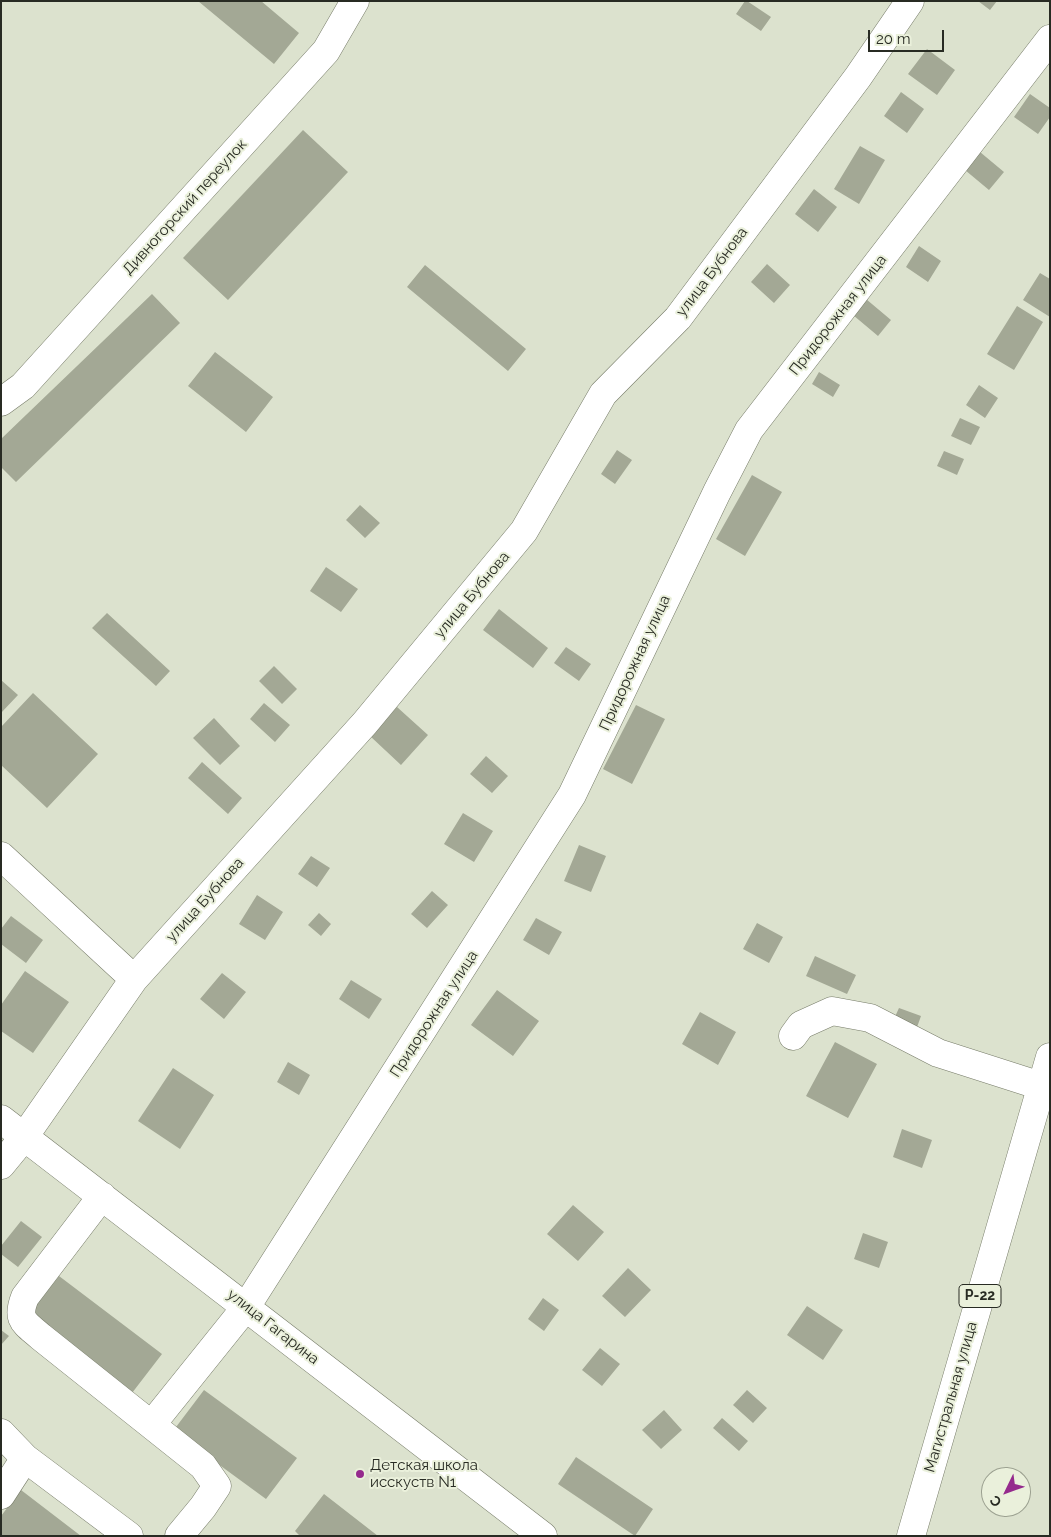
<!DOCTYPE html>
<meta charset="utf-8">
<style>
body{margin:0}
#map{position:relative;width:1051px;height:1537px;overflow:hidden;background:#dce2ce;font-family:Raleway,sans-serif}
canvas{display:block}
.frame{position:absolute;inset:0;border:2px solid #282b23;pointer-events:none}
.north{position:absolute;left:981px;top:1467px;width:50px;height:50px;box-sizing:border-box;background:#eaf0db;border:1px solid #9ca191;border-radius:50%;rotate:228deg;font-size:14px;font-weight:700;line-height:20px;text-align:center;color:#282b23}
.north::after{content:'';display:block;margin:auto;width:18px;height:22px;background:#952a8d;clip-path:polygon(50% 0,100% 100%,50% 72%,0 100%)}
.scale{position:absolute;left:868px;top:30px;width:76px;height:22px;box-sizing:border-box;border:2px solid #282b23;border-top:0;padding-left:6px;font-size:15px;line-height:18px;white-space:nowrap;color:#282b23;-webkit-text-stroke:4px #eaf0db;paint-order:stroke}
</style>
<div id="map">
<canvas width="1051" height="1537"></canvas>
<div class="frame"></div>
<div class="north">С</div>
<div class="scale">20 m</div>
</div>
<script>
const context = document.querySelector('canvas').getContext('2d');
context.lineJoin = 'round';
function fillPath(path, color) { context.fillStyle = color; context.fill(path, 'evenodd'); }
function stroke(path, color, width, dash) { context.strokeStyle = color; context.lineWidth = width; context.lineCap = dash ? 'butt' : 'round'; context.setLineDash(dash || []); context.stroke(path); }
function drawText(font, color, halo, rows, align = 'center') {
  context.font = font + ' Raleway,sans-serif'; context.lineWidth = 4; context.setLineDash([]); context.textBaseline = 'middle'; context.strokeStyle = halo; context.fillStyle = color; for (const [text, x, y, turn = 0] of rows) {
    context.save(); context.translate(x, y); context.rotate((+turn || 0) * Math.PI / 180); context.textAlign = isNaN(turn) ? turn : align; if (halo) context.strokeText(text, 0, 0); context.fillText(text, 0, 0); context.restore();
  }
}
fillPath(new Path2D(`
 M198 1H261L299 33 274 64Z
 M745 1H747L771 17 761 31 736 14Z
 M978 1H997L990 10Z
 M927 49 955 70 937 95 908 74Z
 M901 92 924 109 907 133 884 116Z
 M1030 94 1050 108V117L1038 134 1014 117Z
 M303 130 348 172 228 300 183 258Z
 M860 146 885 160 859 204 834 189Z
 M980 152 1004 172 989 190 965 170Z
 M814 189 837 207 818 232 795 214Z
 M919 246 941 261 928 282 906 267Z
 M767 264 790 285 774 303 751 282Z
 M425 265 526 349 508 371 407 287Z
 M1040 273 1050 279V317L1023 300Z
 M152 294 180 323 16 482 1 467V439Z
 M866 299 891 320 878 336 853 315Z
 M1017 306 1043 322 1014 370 987 354Z
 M215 352 273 397 246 432 188 386Z
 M819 372 840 385 833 397 812 384Z
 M979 385 998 398 985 418 966 405Z
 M960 418 980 427 971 445 951 436Z
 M617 450 632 460 615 484 601 474Z
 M944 451 964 459 957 475 937 466Z
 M752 475 782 492 745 556 716 539Z
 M360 505 380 523 365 538 346 520Z
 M326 567 358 589 341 612 310 591Z
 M499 609 548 648 533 668 483 630Z
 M107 613 170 671 156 686 92 628Z
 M566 647 591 664 579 681 554 663Z
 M274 666 297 689 282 704 259 681Z
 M1 680 18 695 1 713Z
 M33 693 98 754 47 808 1 765V727Z
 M264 703 290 725 275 742 250 719Z
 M636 705 665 719 632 784 603 769Z
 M397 707 428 735 401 765 370 736Z
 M214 718 240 746 220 765 193 738Z
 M486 756 508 776 492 793 470 774Z
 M202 762 242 798 228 814 188 778Z
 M463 813 493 831 474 862 444 844Z
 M579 845 606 856 591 892 564 881Z
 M311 856 330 868 317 887 298 874Z
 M432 891 448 905 427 928 411 914Z
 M257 895 283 912 265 940 239 924Z
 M319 913 331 924 321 936 308 925Z
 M11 916 43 940 26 963 1 944V929Z
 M536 918 562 932 549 955 523 940Z
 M757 923 783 937 769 963 743 949Z
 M815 956 856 975 847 994 806 976Z
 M25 971 69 1002 33 1053 1 1031V1005Z
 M222 973 246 992 224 1019 200 999Z
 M351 980 382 999 369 1019 339 999Z
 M497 990 539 1021 513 1056 471 1025Z
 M899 1008 921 1016 916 1030 893 1021Z
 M700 1012 736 1032 718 1065 682 1044Z
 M835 1042 877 1064 848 1118 806 1096Z
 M288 1062 310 1075 299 1095 277 1082Z
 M173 1068 214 1095 180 1149 138 1121Z
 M902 1129 932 1140 922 1168 893 1157Z
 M573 1205 604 1232 578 1261 547 1234Z
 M21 1221 42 1237 18 1267 1 1254V1246Z
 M863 1233 888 1242 879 1268 854 1259Z
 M628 1268 651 1290 625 1317 602 1296Z
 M59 1276 162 1354 132 1393 29 1314Z
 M543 1298 559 1310 544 1331 528 1319Z
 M807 1306 843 1330 823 1360 787 1335Z
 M1 1330 9 1336 1 1345Z
 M600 1348 620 1364 602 1386 582 1370Z
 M204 1390 297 1458 266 1499 173 1431Z
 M747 1390 767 1408 753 1423 733 1405Z
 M664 1410 682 1430 661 1449 642 1430Z
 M722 1418 748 1441 739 1451 713 1428Z
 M576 1457 653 1509 635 1536 558 1484Z
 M21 1490 81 1536H1V1516Z
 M324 1494 378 1536H300L295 1531Z`), '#a3a895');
const minor = new Path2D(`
 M1 402 23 386 326 51 355 1
 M1 856 134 979
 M793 1036 801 1025 832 1011 870 1018 938 1053 1041 1086
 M1 1119 543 1536
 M1 1165 24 1137 134 979 365 723 524 531 603 394 678 318 858 77 910 1
 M102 1196 25 1297C16 1320 24 1322 41 1337L203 1466 217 1486 203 1507 179 1536
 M152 1424 246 1307 572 795 717 492 749 430 1050 39
 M1 1433 25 1458 129 1536
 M1 1495 25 1458`);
const highway = new Path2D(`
 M911 1536 1050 1057`);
stroke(minor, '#767b68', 29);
stroke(highway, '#767b68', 29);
stroke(minor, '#fff', 28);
stroke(highway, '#fff', 28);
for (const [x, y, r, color] of [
 [360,1474,5,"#952a8d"]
]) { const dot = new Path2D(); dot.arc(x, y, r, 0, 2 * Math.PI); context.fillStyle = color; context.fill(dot); stroke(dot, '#eaf0db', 2); }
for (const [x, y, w] of [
 [980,1296,42]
]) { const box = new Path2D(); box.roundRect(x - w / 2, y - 11.5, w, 23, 4); context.fillStyle = '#eaf0db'; context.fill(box); stroke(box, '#282b23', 1); }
drawText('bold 14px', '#282b23', null, [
 ["Р-22",980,1296]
]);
drawText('15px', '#282b23', '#eaf0db', [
 ["Дивногорский переулок",185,207,-48],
 ["улица Бубнова",712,272,-53],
 ["Придорожная улица",838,315,-52],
 ["улица Бубнова",472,595,-50],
 ["Придорожная улица",635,663,-65],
 ["улица Бубнова",205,900,-48],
 ["Придорожная улица",434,1014,-57],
 ["улица Гагарина",273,1327,38],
 ["Магистральная улица",951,1397,-74]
]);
drawText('15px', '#282b23', '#eaf0db', [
 ["Детская школа",370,1465],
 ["исскуств N1",370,1482]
], 'left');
</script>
